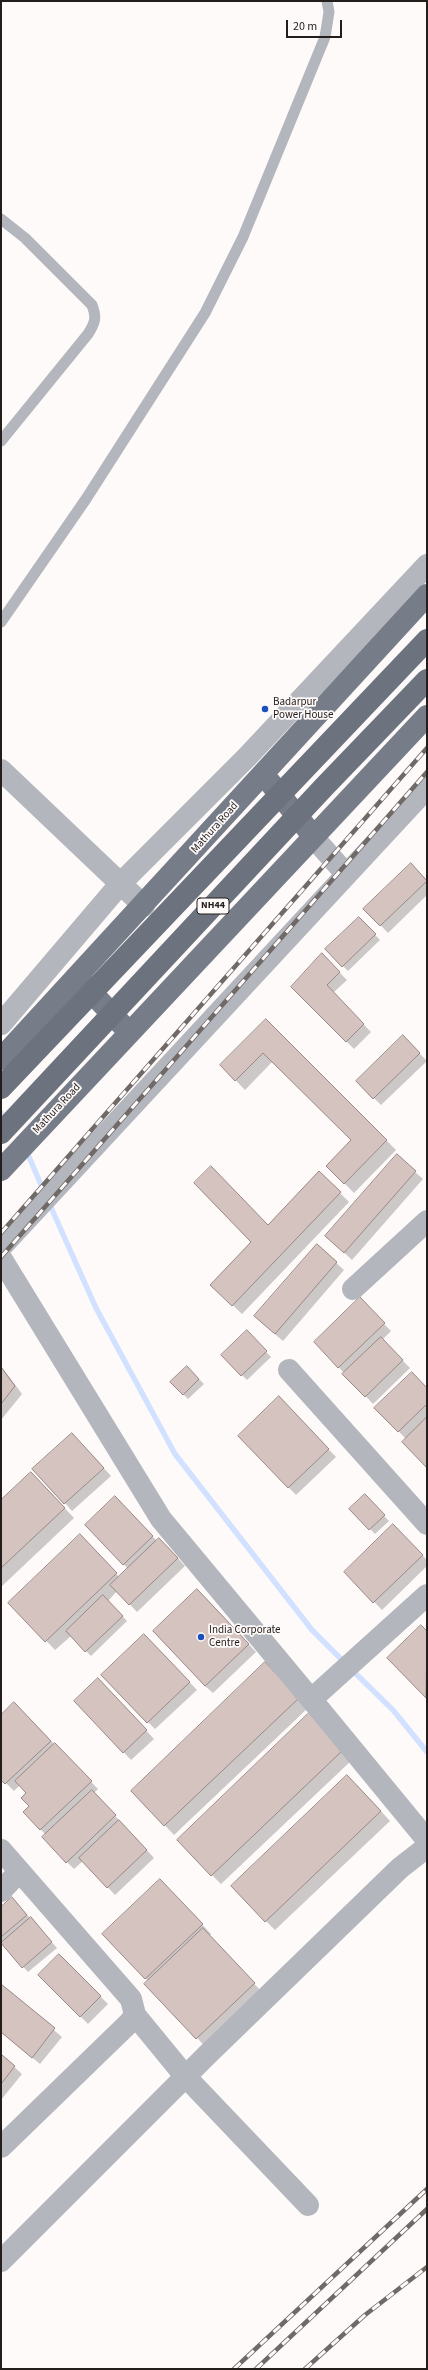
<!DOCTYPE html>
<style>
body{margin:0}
#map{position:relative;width:428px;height:2370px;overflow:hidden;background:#fefaf9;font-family:"Source Sans 3",sans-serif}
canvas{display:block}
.frame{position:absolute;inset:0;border:2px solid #231d1c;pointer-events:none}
.scale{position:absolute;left:286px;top:20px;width:56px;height:18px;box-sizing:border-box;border:2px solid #231d1c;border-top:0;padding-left:5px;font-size:12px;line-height:14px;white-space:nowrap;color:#231d1c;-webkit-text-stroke:3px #fefaf9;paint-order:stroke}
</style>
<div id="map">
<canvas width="428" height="2370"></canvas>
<div class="frame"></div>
<div class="scale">20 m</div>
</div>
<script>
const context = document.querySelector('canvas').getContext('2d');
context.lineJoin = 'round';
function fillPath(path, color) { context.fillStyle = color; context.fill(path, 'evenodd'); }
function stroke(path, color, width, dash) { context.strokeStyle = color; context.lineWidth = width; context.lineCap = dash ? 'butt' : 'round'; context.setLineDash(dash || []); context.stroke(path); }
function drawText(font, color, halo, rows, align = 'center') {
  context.font = font + ' "Source Sans 3",sans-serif'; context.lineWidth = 3.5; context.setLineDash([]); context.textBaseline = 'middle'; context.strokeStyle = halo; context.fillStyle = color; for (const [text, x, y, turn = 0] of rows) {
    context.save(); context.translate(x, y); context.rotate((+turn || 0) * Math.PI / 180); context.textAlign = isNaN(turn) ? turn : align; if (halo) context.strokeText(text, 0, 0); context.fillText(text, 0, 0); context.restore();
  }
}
fillPath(new Path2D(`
 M411 864 427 880V895L388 933 365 909Z
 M359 918 380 940 348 971 326 949Z
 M322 955 347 980 333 993 371 1032 354 1049 292 987Z
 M266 1020 396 1150 354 1193 327 1166 353 1140 273 1061 245 1090 221 1065Z
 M410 1044 427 1061 381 1105 357 1081Z
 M319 1172 349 1202 242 1314 221 1294 252 1242Z
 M415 1172 423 1179 352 1260 334 1243Z
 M317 1245 344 1270 283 1341 263 1324Z
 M360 1299 391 1331 382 1340 410 1368 373 1404 315 1342Z
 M247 1332 271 1357 247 1380 223 1356Z
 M1 1366 22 1394 1 1420Z
 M187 1367 204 1384 188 1399 171 1382Z
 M427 1389V1466L406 1439 376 1408Z
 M279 1398 336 1457 296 1495 239 1436Z
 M80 1442 111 1476 72 1511 65 1503Z
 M40 1482 74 1518 1 1587V1501Z
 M365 1496 389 1521 375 1534 351 1509Z
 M122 1505 157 1541 167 1546 185 1566 137 1612 117 1591 108 1601 127 1621 91 1656 71 1636 55 1650 10 1603 89 1545 119 1577 128 1569 86 1525Z
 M393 1526 427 1560V1566L382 1610 345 1572Z
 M205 1597 256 1652 213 1693 205 1686Z
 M421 1626 427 1632V1698L388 1658Z
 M152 1643 197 1690 155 1729 148 1722Z
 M265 1663 308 1708 174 1835 132 1791Z
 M105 1687 154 1739 131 1760 75 1701Z
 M22 1711 98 1789 94 1793 154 1858 115 1895 83 1861 74 1869 67 1862 46 1835 24 1812 30 1806 28 1793 20 1785 14 1791 1 1778V1716Z
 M309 1715 352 1760 221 1884 212 1875Z
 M357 1785 390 1821 275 1930 266 1921Z
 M170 1890 211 1934 209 1936 263 1993 206 2048 148 1981 104 1934Z
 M12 1898 57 1948 28 1972 1 1942V1908Z
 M59 1955 108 2004 88 2024 39 1975Z
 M1 1985 62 2037 40 2064 1 2032Z
 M1 2055 22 2074 1 2100Z`), '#0003');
stroke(new Path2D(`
 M1 1113 7 1121
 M26 1150 45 1194
 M49 1203 96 1308 175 1454 312 1630 346 1664
 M352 1670 393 1710 427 1752`), '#d1e1ff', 5.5);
const building = new Path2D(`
 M411 863 427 881 380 926 363 909Z
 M359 917 376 934 342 967 325 949Z
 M322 953 340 972 327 985 364 1024 346 1042 291 987Z
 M266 1019 387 1140 344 1184 326 1166 351 1140 263 1053 235 1081 220 1065Z
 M403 1035 420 1053 373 1099 356 1081Z
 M397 1154 416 1171 344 1253 325 1236Z
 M211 1166 268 1225 319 1171 341 1192 232 1306 210 1285 251 1242 194 1183Z
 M317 1244 337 1262 275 1334 254 1316Z
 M360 1297 385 1323 338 1368 314 1342Z
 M247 1330 267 1351 241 1376 221 1355Z
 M381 1337 403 1360 365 1397 342 1374Z
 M187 1366 199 1379 183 1395 170 1382Z
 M1 1367 15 1386 1 1404Z
 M412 1372 427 1388V1404L398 1432 374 1408Z
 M279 1396 329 1449 288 1488 238 1436Z
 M427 1417V1468L402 1442Z
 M72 1433 104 1468 64 1504 32 1469Z
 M31 1472 65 1508 1 1568V1500Z
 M365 1494 385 1515 369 1530 349 1509Z
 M115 1496 153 1536 123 1565 85 1525Z
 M393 1524 423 1555 373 1603 344 1572Z
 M80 1534 117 1573 45 1642 8 1603Z
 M159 1538 178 1558 129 1605 110 1585Z
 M197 1589 249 1644 205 1686 153 1631Z
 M103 1595 123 1616 85 1652 66 1631Z
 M421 1625 427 1631 426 1698 387 1658Z
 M144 1634 190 1682 147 1723 101 1675Z
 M265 1662 299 1698 164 1826 131 1791Z
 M98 1678 147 1730 123 1753 74 1701Z
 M14 1702 51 1741 5 1784 1 1780V1715Z
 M309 1713 343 1750 211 1876 177 1840Z
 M55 1743 92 1781 40 1830 23 1812 29 1806 21 1798 26 1793 15 1781Z
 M347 1775 381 1811 265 1922 231 1886Z
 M92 1790 116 1815 66 1863 42 1837Z
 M119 1820 147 1850 107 1888 79 1858Z
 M160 1879 203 1924 145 1979 102 1934Z
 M12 1897 27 1915 1 1937V1907Z
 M31 1917 52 1942 22 1968 1 1943Z
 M203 1928 255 1983 196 2039 144 1984Z
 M59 1954 101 1996 80 2017 38 1975Z
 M1 1984 55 2028 32 2058 1 2032Z
 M1 2054 15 2066 1 2084Z`);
fillPath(building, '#d5c3bf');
stroke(building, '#998885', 1);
stroke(new Path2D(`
 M1 219 25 238 92 305C97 318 95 323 88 334L1 441
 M1 622 86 499 205 313 243 237 325 37 329 12 327 1`), '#b3b6bc', 11);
stroke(new Path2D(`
 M1 770 144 906
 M313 837 346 874
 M1 1247 427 788
 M1 1258 161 1519 309 1697H314L427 1595
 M353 1289 427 1221
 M289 1370 427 1524
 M311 1699 427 1840
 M1 1850 131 1999 135 2015 129 2023 1 2147
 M1 1891 19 1872
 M135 2015 185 2076 308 2205
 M1 2261 207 2055 400 1868 427 1847`), '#b3b6bc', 22);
stroke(new Path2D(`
 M1 1024 121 883 247 757 427 565`), '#b3b6bc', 22);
stroke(new Path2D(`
 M268 780 309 831
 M79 979 125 1028
 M1 1059 427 595
 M1 1170 427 716`), '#777d88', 22);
const rail = new Path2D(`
 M1 1233 427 748
 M1 1257 427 772
 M234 2369 427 2189
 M256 2369 427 2209
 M305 2369 365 2315 427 2267`);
stroke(rail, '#6f6968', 4.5);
stroke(rail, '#fefaf9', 3, [9]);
stroke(new Path2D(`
 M1 1088 427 640
 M1 1133 324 787 427 680`), '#6c737e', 22);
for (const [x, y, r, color] of [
 [265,709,4,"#1b50bc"],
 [201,1637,4,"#1b50bc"]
]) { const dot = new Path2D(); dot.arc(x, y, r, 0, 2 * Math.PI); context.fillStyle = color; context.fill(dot); stroke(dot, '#fefaf9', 1.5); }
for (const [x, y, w] of [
 [213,906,32]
]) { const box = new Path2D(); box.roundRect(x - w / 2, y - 8, w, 16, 3); context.fillStyle = '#fefaf9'; context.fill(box); stroke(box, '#231d1c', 1); }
drawText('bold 10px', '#231d1c', null, [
 ["NH44",213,906]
]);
drawText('11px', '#231d1c', '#fefaf9', [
 ["Badarpur",273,703],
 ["Power House",273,716],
 ["India Corporate",209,1631],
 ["Centre",209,1644]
], 'left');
drawText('11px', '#231d1c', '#fefaf9', [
 ["Mathura Road",215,828,-48],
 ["Mathura Road",57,1109,-47]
]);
</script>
